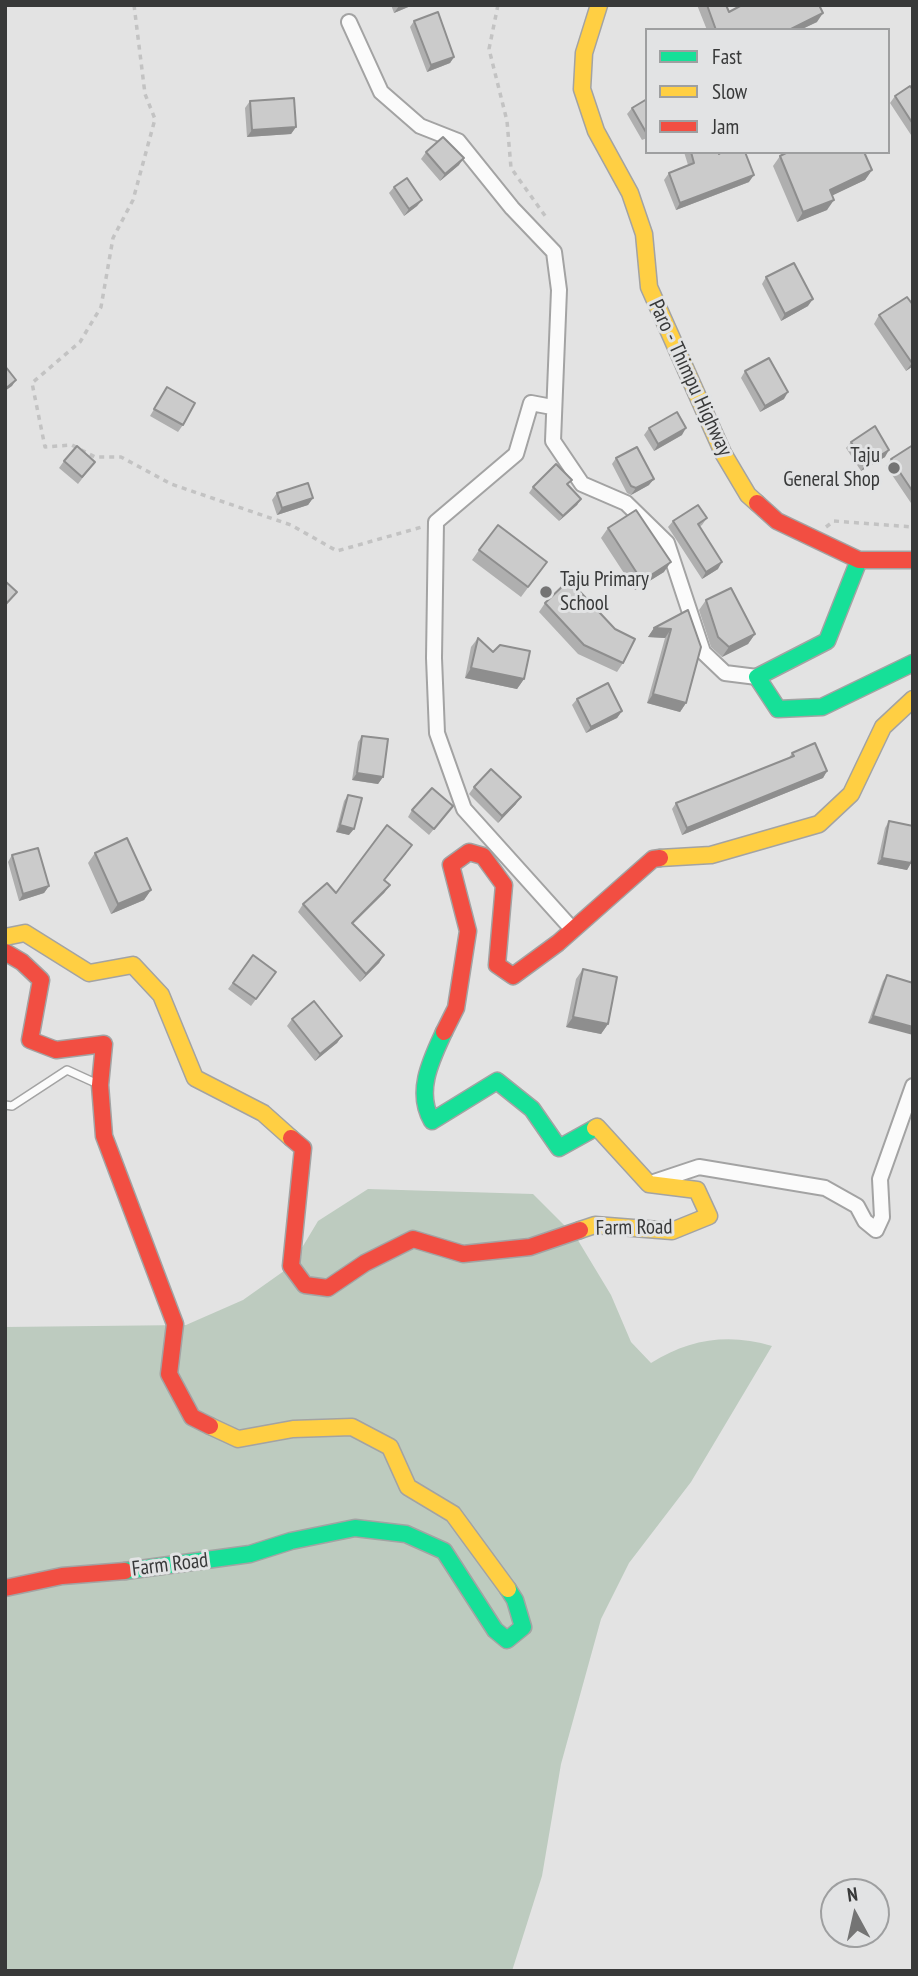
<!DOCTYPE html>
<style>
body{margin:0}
#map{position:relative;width:918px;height:1976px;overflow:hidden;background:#e3e3e3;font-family:"PT Sans Narrow",sans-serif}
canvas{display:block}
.frame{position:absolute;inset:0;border:7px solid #383939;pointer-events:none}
.legend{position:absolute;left:645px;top:28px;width:245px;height:126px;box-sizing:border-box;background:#e2e3e4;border:2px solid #9e9fa0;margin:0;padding:9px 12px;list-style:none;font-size:21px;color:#383939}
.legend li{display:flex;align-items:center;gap:14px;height:35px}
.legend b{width:35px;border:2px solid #9e9fa0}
.north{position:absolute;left:820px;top:1878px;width:70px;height:70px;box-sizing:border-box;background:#e2e3e4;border:2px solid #9e9fa0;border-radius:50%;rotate:352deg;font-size:19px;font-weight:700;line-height:28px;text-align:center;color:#383939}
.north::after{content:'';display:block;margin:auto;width:24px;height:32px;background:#747474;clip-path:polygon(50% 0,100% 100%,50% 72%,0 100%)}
</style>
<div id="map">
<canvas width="918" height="1976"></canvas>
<div class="frame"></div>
<ul class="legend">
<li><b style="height:9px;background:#16e098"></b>Fast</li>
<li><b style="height:9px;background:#ffcf43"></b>Slow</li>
<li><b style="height:9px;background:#f24e42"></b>Jam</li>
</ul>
<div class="north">N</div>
</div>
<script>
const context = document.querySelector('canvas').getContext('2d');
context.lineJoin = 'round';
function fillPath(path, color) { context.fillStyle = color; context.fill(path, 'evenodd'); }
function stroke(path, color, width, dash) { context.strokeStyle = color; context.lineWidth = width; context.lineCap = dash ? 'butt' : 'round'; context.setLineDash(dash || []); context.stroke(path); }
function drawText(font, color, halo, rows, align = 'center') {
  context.font = font + ' "PT Sans Narrow",sans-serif'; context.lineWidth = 6; context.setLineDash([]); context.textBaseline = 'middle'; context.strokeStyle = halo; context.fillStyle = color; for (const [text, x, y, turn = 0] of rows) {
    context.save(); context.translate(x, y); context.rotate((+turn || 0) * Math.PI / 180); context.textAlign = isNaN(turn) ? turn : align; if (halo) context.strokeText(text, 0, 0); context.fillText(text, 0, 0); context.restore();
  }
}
fillPath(new Path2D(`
 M368 1189 533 1194 576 1237 611 1295 631 1342 651 1363C689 1339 729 1333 772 1346L691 1482 629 1563 601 1619 561 1764 542 1876 512 1971H5V1327L186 1325 243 1300 291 1266 318 1221Z`), '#bdcbbf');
const lane = new Path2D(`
 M5 1105 12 1106 67 1070 100 1085`);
const street = new Path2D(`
 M349 22 381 92 420 126 458 141 512 208 554 252 559 290 553 441 582 484 626 503 667 543 703 652 725 673 757 677
 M552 407 531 403 516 454 436 522 434 658 437 733 464 809 572 929
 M654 1182 699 1167 825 1188 857 1206 865 1221 876 1230 882 1217 880 1179 913 1086`);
const fast = new Path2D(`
 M859 560 827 641 757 677 778 709 822 707 913 663
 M444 1032C431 1060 415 1092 432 1121L497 1081 532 1109 559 1148 595 1128
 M125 1571 250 1554 291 1541 355 1528 406 1534 444 1551 495 1630 507 1640 523 1627 515 1600 508 1589`);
const slow = new Path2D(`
 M599 5 584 53 582 89 596 131 630 193 644 234 649 287 723 453 748 495 757 503
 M660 858 711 855 819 824 851 794 883 727 913 699
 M5 937 25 933 89 973 133 965 161 995 195 1078 263 1113 291 1138
 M580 1230 595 1225 672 1231 709 1216 697 1190 649 1184 597 1127 595 1128
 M210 1426 238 1439 293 1429 352 1427 390 1447 408 1487 453 1514 508 1589`);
const jam = new Path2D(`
 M757 503 777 521 859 560H913
 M5 952 22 962 41 980 30 1040 56 1050 104 1044 100 1085 104 1136 175 1324 169 1374 192 1417 210 1426
 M444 1032 456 1008 468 931 451 865 469 852 483 856 504 885 497 965 513 976 558 943 653 859 660 858
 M291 1138 303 1148 291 1266 305 1285 328 1288 365 1263 413 1239 463 1254 530 1247 580 1230
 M5 1588 62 1576 125 1571`);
stroke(lane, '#a3a3a3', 10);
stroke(street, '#a3a3a3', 18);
stroke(fast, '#a3a3a3', 19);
stroke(slow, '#a3a3a3', 19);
stroke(jam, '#a3a3a3', 19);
stroke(new Path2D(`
 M134 5 145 94 155 119 133 200 113 238 101 307 80 342 32 383 45 447 72 445 95 457H121L171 484 291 525 337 551 422 527
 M498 5 489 49 507 121 511 168 548 220
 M826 527 834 521 913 527`), '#c3c3c3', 3.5, [5, 5]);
stroke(lane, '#fbfbfb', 7);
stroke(street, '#fbfbfb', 14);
stroke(fast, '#16e098', 16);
stroke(slow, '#ffcf43', 16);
stroke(jam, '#f24e42', 16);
fillPath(new Path2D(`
 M391 5H413L394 13Z
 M697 5H726L729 12 817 22 800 30H707Z
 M414 21 454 57 450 63 427 72 410 27Z
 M913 90V138L890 103 895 96Z
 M647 99V138L642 140 627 114 632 108Z
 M250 101 296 127 291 134 247 137 245 108Z
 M426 152 459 165 440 181 421 159Z
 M684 152H718L749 182 676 210 664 180 669 173 688 165Z
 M780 156 872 170 865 180 832 195 827 210 797 222 773 166Z
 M394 187 422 200 417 206 404 216 389 193Z
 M766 277 808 306 781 321 762 284Z
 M907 297 913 366 906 371 874 324 879 315Z
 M745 371 784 399 760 412 741 378Z
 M167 387 183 425 178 432 150 416Z
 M649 428 682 435 654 451 644 435Z
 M851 442 885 457 861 471 846 448Z
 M913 445V506L886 466 891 459Z
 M616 458 649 485 631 495 627 493 612 464Z
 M64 461 95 462 78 484 59 468Z
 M568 485 581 499 577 505 559 521 529 493 533 487Z
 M277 493 313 498 308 505 277 515 272 500Z
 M707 518 702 525 699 527 718 569 702 579 668 527 673 521Z
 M608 528 664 572 635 590 601 538Z
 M479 550 547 562 521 597 472 560Z
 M706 600 755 634 748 644 722 657 711 647 699 610Z
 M545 603 623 663 617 672 578 654 539 612Z
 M688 610 686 703 680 712 647 703 665 638 648 637 654 628Z
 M478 638 524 679 517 689 465 678 471 647Z
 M577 699 622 711 617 718 586 733 572 705Z
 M362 736 383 777 378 784 352 780 358 742Z
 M792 753 827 771 823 778 682 835 672 809 676 803 789 758Z
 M474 787 516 804 498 823 469 794Z
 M348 795 349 835 336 832 344 801Z
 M453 806 429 835 408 817 412 810Z
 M889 821 911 863 907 870 877 864 885 828Z
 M95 853 151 890 144 900 111 914 88 863Z
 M407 853 384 881 390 885 384 893 353 924 384 955 379 963 360 982 298 912 303 904 336 893Z
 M12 855 49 886 44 893 19 901 8 862Z
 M253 955 276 972 251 1006 228 989Z
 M583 969 608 1024 601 1034 566 1027 576 979Z
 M887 975 913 983 868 1023 883 981Z
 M292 1019 342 1036 337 1043 315 1061 287 1026Z`), '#afafaf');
fillPath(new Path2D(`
 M401 5H413L394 13 399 6Z
 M823 13 817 22 800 30H789Z
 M454 57 450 63 427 72 431 65Z
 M296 127 291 134 247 137 252 130Z
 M464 158 459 165 440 181 445 174Z
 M872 170 865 180 823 200 830 190Z
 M754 175 749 182 676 210 680 203Z
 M422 200 417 206 404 216 409 209Z
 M834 200 827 210 797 222 803 212Z
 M813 299 808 306 781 321 785 314Z
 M913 362V366L906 371 912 363Z
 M16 380 12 386 5 391V389Z
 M788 392 784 399 760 412 765 406Z
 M686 428 682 435 654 451 658 444Z
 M889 450 885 457 861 471 865 465Z
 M654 479 649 485 631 495 636 488Z
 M313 498 308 505 277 515 282 508Z
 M581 499 577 505 559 521 563 516Z
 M671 562 664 572 635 590 642 581Z
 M722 562 718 569 702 579 706 572Z
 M654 628 671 629 665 638 648 637Z
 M755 634 748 644 722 657 729 647Z
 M471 668 524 679 517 689 465 678Z
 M653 694 686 703 680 712 647 703Z
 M622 711 617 718 586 733 591 727Z
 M827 771 823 778 682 835 687 828Z
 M357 773 383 777 378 784 352 780Z
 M521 797 516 804 498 823 502 816Z
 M340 825 354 829 349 835 336 832Z
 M882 858 911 863 907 870 877 864Z
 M390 885 384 893 346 930 352 923Z
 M49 886 44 893 19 901 23 894Z
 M151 890 144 900 111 914 118 904Z
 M384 955 379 963 360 982 366 974Z
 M873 1016 913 1027V1035L868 1023Z
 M573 1017 608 1024 601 1034 566 1027Z
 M342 1036 337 1043 315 1061 320 1054Z`), '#8e8e8e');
const building = new Path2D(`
 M707 5H726L729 12 742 5H819L823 13 789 30H716Z
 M438 12 454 57 431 65 414 21Z
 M910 86 913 90V124L895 96Z
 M294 98 296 127 252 130 250 101Z
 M647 99V134L632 108Z
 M443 137 464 158 445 174 426 152Z
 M691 152H718L719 154 722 152H745L754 175 680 203 669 173 694 163Z
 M788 152H864L872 170 830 190 834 200 803 212 780 156Z
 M407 178 422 200 409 209 394 187Z
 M794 263 813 299 785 314 766 277Z
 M907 297 913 305V362L912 363 879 315Z
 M769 358 788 392 765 406 745 371Z
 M5 366 16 380 5 389Z
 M167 387 195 403 183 425 154 409Z
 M677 412 686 428 658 444 649 428Z
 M875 426 889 450 865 465 851 442Z
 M913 445V492L891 459Z
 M77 446 95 462 82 477 64 461Z
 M637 447 654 479 636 488 631 486 616 458Z
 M556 464 572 480 567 484 581 499 563 516 533 487Z
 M308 483 313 498 282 508 277 493Z
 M698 505 707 518 698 524 722 562 706 572 673 521Z
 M636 510 671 562 642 581 608 528Z
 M498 525 547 562 528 587 479 550Z
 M569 580 615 629 635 639 623 663 584 645 545 603Z
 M5 581 17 592 5 605Z
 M731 588 755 634 729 647 718 637 706 600Z
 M688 610 701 647 686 703 653 694 671 629 654 628Z
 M478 638 493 652 500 645 530 651 524 679 471 668Z
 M608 683 622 711 591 727 577 699Z
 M362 736 388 739 383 777 357 773Z
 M815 743 827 771 687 828 676 803 794 756 792 753Z
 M491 769 521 797 502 816 474 787Z
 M432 788 453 806 434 829 412 810Z
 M348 795 362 798 354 829 340 825Z
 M889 821 913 826V856L911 863 882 858Z
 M387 825 412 845 384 880 390 885 352 923 384 955 366 974 303 904 327 883 336 893Z
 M127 838 151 890 118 904 95 853Z
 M38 848 49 886 23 894 12 855Z
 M253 955 276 972 256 999 233 983Z
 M583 969 617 977 608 1024 573 1017Z
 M887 975 913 983V1027L873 1016Z
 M314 1001 342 1036 320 1054 292 1019Z`);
fillPath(building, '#cbcbcb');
stroke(building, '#8e8e8e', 2);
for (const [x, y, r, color] of [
 [894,468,7,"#747474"],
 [546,592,7,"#747474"]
]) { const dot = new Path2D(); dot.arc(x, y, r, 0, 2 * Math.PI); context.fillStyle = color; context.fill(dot); stroke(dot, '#e2e3e4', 2.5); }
drawText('21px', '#383939', '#e2e3e4', [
 ["Paro - Thimpu Highway",690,378,65],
 ["Farm Road",634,1228,-1],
 ["Farm Road",170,1565,-7]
]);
drawText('21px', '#383939', '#e2e3e4', [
 ["Taju",880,456],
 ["General Shop",880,480],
 ["Taju Primary",560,580,"left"],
 ["School",560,604,"left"]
], 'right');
</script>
